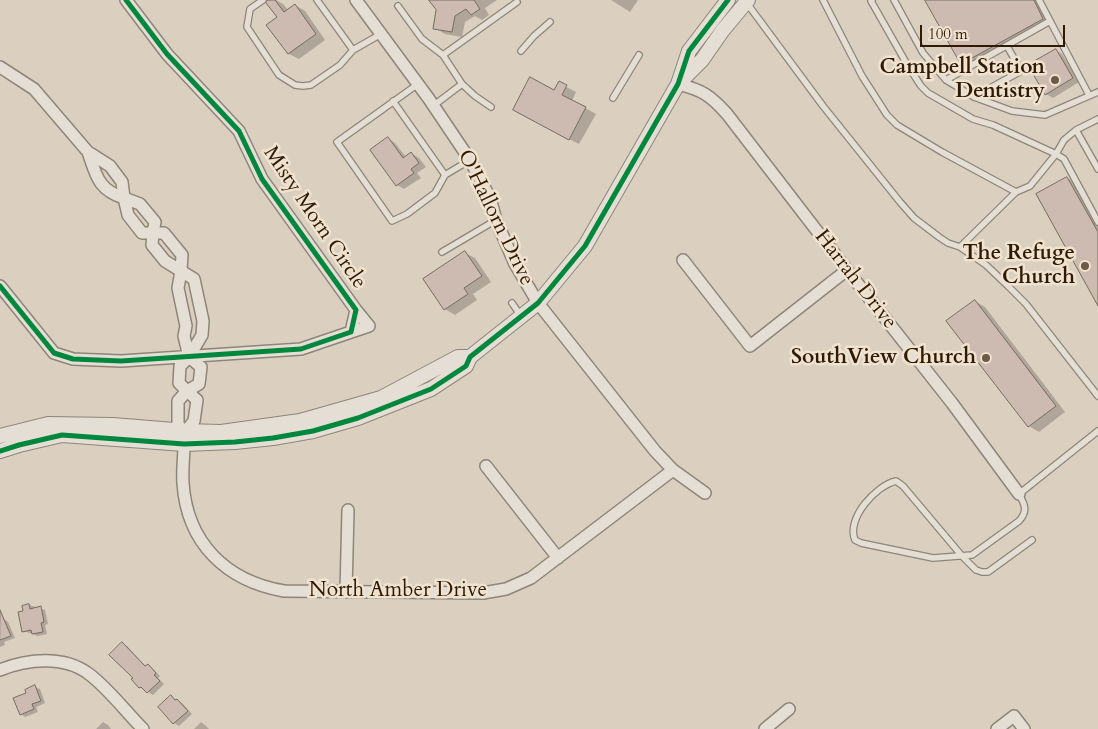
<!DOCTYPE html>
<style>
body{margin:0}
#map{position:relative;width:1098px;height:729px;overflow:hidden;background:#dbd0c0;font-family:Cardo,serif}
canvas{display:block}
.scale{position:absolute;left:920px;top:25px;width:145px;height:22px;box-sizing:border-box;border:2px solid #2f1a05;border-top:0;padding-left:6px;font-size:15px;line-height:18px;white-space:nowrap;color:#2f1a05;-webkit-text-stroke:4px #efe2cf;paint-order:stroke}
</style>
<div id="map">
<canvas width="1098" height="729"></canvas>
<div class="scale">100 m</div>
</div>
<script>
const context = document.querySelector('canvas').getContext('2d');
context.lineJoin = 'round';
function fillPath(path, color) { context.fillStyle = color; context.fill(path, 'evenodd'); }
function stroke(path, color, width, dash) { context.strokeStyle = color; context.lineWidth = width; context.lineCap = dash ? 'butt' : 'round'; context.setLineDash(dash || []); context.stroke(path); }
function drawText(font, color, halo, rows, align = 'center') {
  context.font = font + ' Cardo,serif'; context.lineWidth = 5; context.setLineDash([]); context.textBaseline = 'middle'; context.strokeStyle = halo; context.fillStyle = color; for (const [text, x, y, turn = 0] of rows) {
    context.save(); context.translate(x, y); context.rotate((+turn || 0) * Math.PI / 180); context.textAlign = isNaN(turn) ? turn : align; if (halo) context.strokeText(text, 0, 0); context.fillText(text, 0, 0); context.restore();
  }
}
fillPath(new Path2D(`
 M271 0H276L283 4 288 10 295 5 305 11 325 40 299 59 289 54 278 17Z
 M429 0H497L485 8 489 15 482 20 475 16 465 22 462 37 445 34 435 28 437 10Z
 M611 0H638L630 12Z
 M927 0H1039L1053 24 972 69 962 63Z
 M1056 50 1062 54 1079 82 1053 98 1046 94Z
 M559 83 576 92 572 101 596 114 579 144 524 116 554 92Z
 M388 138 395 143 406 157 411 153 419 158 426 167 417 173 421 178 404 189 397 185Z
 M1067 178 1077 184 1098 221V303Z
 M465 253 475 258 491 282 473 294 477 300 455 315 445 309 425 279Z
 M975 301 985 307 1065 412 1039 432 1029 426Z
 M29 605 45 610 48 624 45 625 47 634 38 636 24 631V612Z
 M0 616 8 622 15 638 4 642 5 645 0 647Z
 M122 644 127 646 146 667 148 665 152 668 160 676 158 678 164 684 153 695 140 687 135 678Z
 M35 687 40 689 45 703 36 707 38 712 25 717 21 714 28 694Z
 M171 697 182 703 192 714 179 726 174 723 160 707Z
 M103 722 108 725 111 729H96Z
 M201 722 205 725 209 729H194Z`), '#0003');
const building = new Path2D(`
 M268 0H275L284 12 295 4 316 34 288 54 266 25 277 17 266 3Z
 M429 0H474L480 9 471 15 466 9 455 16 452 32 433 29 436 10Z
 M925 0H1034L1043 19 961 64Z
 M1056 49 1073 78 1045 95 1028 65Z
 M530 77 554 90 559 81 567 85 562 95 586 107 569 140 513 110Z
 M388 137 403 158 411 152 419 163 411 169 414 173 396 186 370 150Z
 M1067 177 1098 232V306L1036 194Z
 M465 251 482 276 464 288 468 294 444 310 423 279Z
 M975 300 1056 406 1028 427 946 321Z
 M29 604 30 609 41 606 44 622 41 623 43 632 32 634 31 630 22 632 18 612 23 611 22 606Z
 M0 610 11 636 0 640Z
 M122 642 145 666 148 664 156 673 154 675 160 681 147 693 141 687 139 688 131 679 133 678 109 655Z
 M35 685 41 701 32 704 34 709 20 715 13 698 26 693 25 690Z
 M171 695 175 700 177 699 188 711 173 724 158 707Z`);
fillPath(building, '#cdbab0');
stroke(building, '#756c61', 1);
const service = new Path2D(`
 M263 0 250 9 247 27 279 75 295 85 303 86 311 85 340 65 353 50 381 34
 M317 0 353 50
 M823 0 862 76 887 115 897 125 942 152 1016 192
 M872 0 871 1 908 66 921 86 928 93 973 119 993 125 1056 154 1064 159 1098 222
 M894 0 923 53 946 80 974 97 1012 111 1045 115 1098 92
 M1039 0 1089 95
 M746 2 823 106 900 202 914 218 939 237 948 243 960 247 986 265 1007 285 1026 304 1098 396
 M398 6 422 39 443 55 462 84
 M521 51 534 36 550 22
 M443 55 517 2
 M946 80 1050 21
 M418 84 337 142 392 221 407 214 435 193 445 175 470 160
 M974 97 1021 71 1007 46
 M613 98 639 55
 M393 101 445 175
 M433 106 462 84 475 96 491 107
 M1076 130 1098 169
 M960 247 1016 192 1030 186 1056 154 1064 140 1076 130 1098 119
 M442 252 496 220
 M512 303 521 316
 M1032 540 988 572H982L976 570 962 556 903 486 896 481C875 486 846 519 855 540L861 543 933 558 972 555 1019 521C1028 511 1025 505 1019 494L1098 431`);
const minor = new Path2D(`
 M356 0 429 99 470 160 490 198 496 220 515 264 538 303 655 451 673 470 705 493
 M0 67 34 89 88 152 110 166 122 182 124 198 140 204 155 222 153 233H164L182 255 181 271 194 279 203 321 202 335 189 357 201 367 199 384 187 391 197 400 194 421 186 431 178 426V401L187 391 179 383 180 366 189 357 184 336 186 326 178 288 181 271 165 261 152 245 153 233H142L128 215 124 198C98 190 96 175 88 152
 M678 84C702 90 710 95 727 114L847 270 952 403 1019 494
 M683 260 750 346 847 270
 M0 286 54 353 73 359 121 361 301 349 351 332 356 310 262 179 239 131 167 54 126 0
 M351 332 369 326 356 310
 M184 444C184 457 182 470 183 483 187 543 226 581 284 591L483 593 506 589 531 578 673 470
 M486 466 558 558
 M346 592 348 510
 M0 670C27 659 64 655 89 674 109 689 125 711 143 729
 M765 729 789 709
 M997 729 1014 716 1024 729`);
const tertiary = new Path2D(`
 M680 82 702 60 723 30 748 0
 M0 436 48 424 113 425 186 431 221 432 300 421 381 398 458 357H470
 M0 451 19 445 62 435 184 444 235 442 273 438 313 431 358 418 431 389 466 366 470 357 538 303 585 246 678 84 689 51 728 0`);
stroke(service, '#8e8579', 8);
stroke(minor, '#8e8579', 14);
stroke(tertiary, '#8e8579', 16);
stroke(service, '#e4ded5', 5.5);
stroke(minor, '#e4ded5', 11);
stroke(tertiary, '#e4ded5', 14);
stroke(new Path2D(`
 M0 286 54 353 73 359 121 361 301 349 351 332 356 310 262 179 239 131 167 54 126 0
 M0 451 19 445 62 435 184 444 235 442 273 438 313 431 358 418 431 389 466 366 470 357 538 303 585 246 678 84 689 51 728 0`), '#00873e', 5);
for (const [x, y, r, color] of [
 [1055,80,5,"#6b5a46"],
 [1085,266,5,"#6b5a46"],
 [986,358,5,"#6b5a46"]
]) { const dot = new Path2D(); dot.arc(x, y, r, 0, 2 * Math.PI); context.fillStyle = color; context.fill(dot); stroke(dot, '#efe2cf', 2); }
drawText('bold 21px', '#2f1a05', '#efe2cf', [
 ["Campbell Station",1045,68],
 ["Dentistry",1045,92],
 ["The Refuge",1075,254],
 ["Church",1075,278],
 ["SouthView Church",976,358]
], 'right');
drawText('21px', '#2f1a05', '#efe2cf', [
 ["Misty Morn Circle",314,218,56],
 ["O'Hallorn Drive",495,218,64],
 ["Harrah Drive",855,280,52],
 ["North Amber Drive",398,591]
]);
</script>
